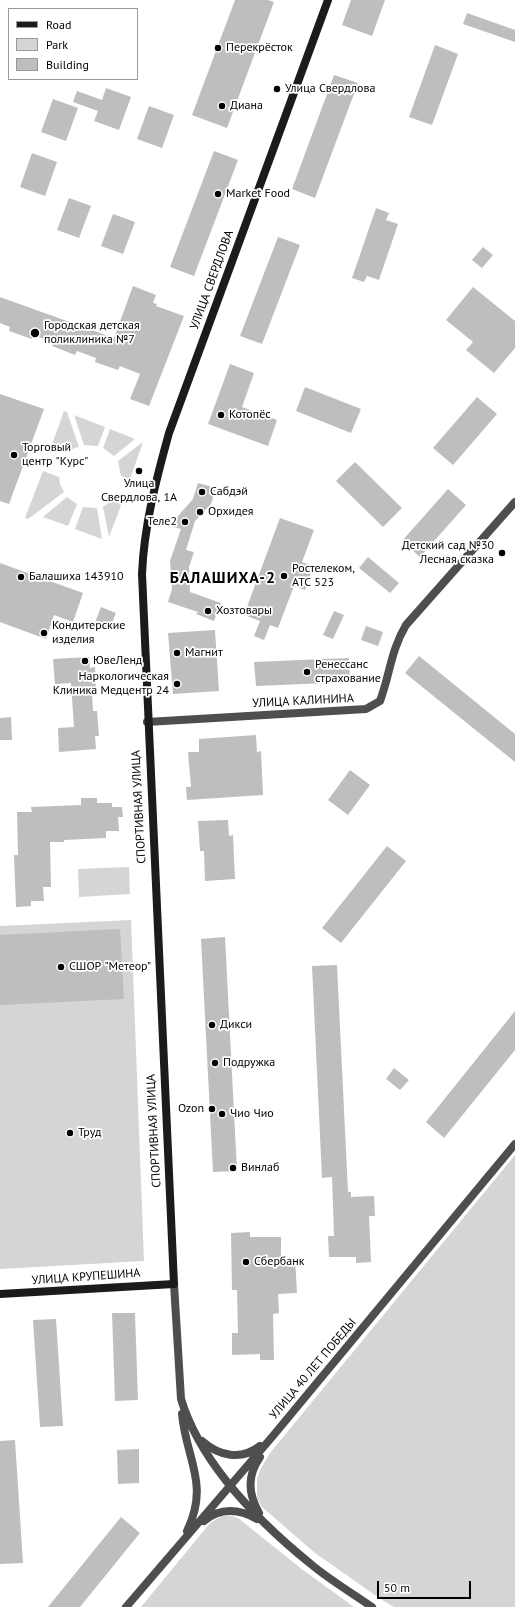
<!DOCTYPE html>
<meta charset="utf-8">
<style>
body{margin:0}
#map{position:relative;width:515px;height:1607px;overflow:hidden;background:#fff;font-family:"PT Sans",sans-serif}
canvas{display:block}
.legend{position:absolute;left:8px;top:8px;width:130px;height:72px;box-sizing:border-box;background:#fff;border:1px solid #999;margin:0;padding:5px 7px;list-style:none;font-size:12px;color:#000}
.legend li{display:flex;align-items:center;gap:8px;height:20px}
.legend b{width:20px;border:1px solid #999}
.scale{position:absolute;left:377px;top:1581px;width:94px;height:18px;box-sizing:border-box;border:2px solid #000;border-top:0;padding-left:5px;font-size:12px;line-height:14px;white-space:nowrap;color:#000;-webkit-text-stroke:3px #fff;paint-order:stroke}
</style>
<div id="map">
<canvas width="515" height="1607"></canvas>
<ul class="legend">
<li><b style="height:5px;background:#1b1b1b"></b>Road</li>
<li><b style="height:11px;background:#d5d5d5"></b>Park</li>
<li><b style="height:11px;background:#bebebe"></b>Building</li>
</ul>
<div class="scale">50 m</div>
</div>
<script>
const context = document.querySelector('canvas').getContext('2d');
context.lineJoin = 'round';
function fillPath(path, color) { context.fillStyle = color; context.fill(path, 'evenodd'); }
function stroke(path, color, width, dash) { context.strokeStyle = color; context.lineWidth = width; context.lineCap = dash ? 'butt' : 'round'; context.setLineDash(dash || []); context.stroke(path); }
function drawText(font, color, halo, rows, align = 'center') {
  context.font = font + ' "PT Sans",sans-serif'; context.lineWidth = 3.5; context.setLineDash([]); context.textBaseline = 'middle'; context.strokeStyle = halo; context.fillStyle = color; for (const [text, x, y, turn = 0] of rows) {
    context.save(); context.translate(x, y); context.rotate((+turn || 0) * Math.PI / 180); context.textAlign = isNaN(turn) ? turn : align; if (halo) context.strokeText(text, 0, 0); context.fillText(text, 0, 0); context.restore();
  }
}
fillPath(new Path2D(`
 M64 411 67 412 79 447 74 448 67 453 51 447Z
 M74 415 105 427 98 446 84 445Z
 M110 429 135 439 114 456 103 448Z
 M143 442 130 479 121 476 118 461Z
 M43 471 59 477 60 484 64 492 28 519 25 518Z
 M67 497 77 504 68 526 43 517Z
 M113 499 122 503 109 537 103 507Z
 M83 507 97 508 102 539 75 529Z
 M129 867 130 894 79 897 78 869Z
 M131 920 144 1261 0 1269V926Z
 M515 1155V1607H394L382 1600 315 1553 262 1507 257 1498V1479L260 1470 270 1453Z
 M222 1516H231L238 1518 303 1570 354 1607H141L210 1523Z`), '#d5d5d5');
fillPath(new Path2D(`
 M235 0H268L274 2 227 128 192 115Z
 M351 0H385L372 36 342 25Z
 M467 13 515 30V42L463 24Z
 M435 45 458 54 432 125 409 117Z
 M334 75 358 83 315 198 292 189Z
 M106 88 131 97 119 130 94 121 98 111 73 102 77 91 102 100Z
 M53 99 78 108 66 141 41 132Z
 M149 106 174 115 162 148 137 139Z
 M214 151 238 160 194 276 170 267Z
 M32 153 57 162 45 196 20 187Z
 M69 198 91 206 79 238 57 230Z
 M376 208 389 213 386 220 398 224 379 280 367 276 364 282 352 278Z
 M113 214 135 222 123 254 101 246Z
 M278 237 300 245 262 344 240 336Z
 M483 247 493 255 482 268 472 260Z
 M133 286 156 295 153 303 157 304 156 306 184 316 149 406 130 399 140 374 120 366 118 370 95 362 96 358 77 351 75 355 52 346 53 342 33 335 32 339 9 331 10 327 0 323V297L114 338Z
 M473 287 515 321V348L494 373 466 350 473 342 446 320Z
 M230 364 254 373 242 407 277 420 268 446 208 424Z
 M305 387 361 409 351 433 296 411Z
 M0 394 44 409 9 504 0 501Z
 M477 397 497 414 453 465 433 448Z
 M355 462 402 508 383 527 336 481Z
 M198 483 216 488 211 504 195 521 186 550 194 552 189 567 190 592 221 603 214 621 196 614 198 612 168 602 172 589 170 561 181 529 174 527 178 516 193 499Z
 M448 489 466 505 420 557 402 541Z
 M280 518 314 530 302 562 313 566 305 590 294 586 278 628 270 625 264 640 254 636 260 621 244 615Z
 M368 557 399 583 390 593 359 568Z
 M0 563 83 593 73 622 54 615 46 639 0 622Z
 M101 607 116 613 109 631 94 625Z
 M334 611 344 615 333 639 323 635Z
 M366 626 383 632 378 646 361 640Z
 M215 630 219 691 173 694 168 633Z
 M419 656 515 734V762L405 673Z
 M89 657 90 668 95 667 96 692H92L93 711H97L99 736H95L96 749 59 752 58 728 74 727 71 683 55 684 53 659Z
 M349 658 350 682 256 686 254 662Z
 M11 717 12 740H0V718Z
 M256 735 257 752 261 751 263 795 187 800 186 787H191L188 752H199V739Z
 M350 770 370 785 348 815 328 800Z
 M81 798H97V803H112V807H122L123 817H118L119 831H106V838L64 840V842H50L51 887H43L44 901H31V906L16 907 14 855H18L17 812H32L31 807 81 805Z
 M228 820 229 836 233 835 235 879 205 881 204 851H200L198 821Z
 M387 846 406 861 341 943 322 928Z
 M120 929 124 999 0 1005V935Z
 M225 937 237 1171 213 1172 201 939Z
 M337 965 348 1192H351V1197L374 1196 375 1216H369L371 1262 356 1263V1257H329L328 1236H334L332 1177 322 1178 312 966Z
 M515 1011V1050L444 1138 426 1122Z
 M394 1068 409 1080 400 1090 386 1079Z
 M250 1232V1237H281V1258H295L297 1293 278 1294 279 1313 273 1314 274 1360H260V1354L232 1355V1333H238L237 1290H232L231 1233Z
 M112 1313H135L138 1400 115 1401Z
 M56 1319 63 1426 40 1427 33 1320Z
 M15 1440 23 1563 0 1564V1441Z
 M139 1449V1483L118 1484 117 1450Z
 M121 1517 140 1533 80 1607H48Z`), '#bebebe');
stroke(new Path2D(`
 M147 722 366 709 380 701C390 674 391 650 406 625L515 502`), '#4e4e4e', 8);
stroke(new Path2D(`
 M174 1284 181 1399C201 1465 260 1523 312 1565 330 1580 352 1593 372 1607
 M182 1414C186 1459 210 1484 187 1531
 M202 1441C219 1456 241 1461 260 1446
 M259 1513C248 1493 247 1476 260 1457
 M204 1521C220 1507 240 1509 257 1519
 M126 1607 272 1437 515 1144`), '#4e4e4e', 8);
stroke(new Path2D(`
 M0 1294 174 1284 142 574C144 526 156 480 169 433L328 0`), '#1b1b1b', 8);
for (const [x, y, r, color] of [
 [218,48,4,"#000"],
 [277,89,4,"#000"],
 [222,106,4,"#000"],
 [218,194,4,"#000"],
 [35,333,5,"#000"],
 [221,415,4,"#000"],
 [14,455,4,"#000"],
 [139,471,4,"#000"],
 [202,492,4,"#000"],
 [200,512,4,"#000"],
 [185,522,4,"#000"],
 [502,553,4,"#000"],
 [284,576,4,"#000"],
 [21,577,4,"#000"],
 [208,611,4,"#000"],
 [44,633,4,"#000"],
 [177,653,4,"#000"],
 [85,661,4,"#000"],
 [307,672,4,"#000"],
 [177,684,4,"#000"],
 [61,967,4,"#000"],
 [212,1025,4,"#000"],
 [215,1063,4,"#000"],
 [212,1109,4,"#000"],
 [222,1114,4,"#000"],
 [70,1133,4,"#000"],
 [233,1168,4,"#000"],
 [246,1262,4,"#000"]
]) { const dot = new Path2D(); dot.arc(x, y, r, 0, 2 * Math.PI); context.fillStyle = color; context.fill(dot); stroke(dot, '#fff', 1.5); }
drawText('12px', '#000', '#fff', [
 ["Перекрёсток",226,48],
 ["Улица Свердлова",285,89],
 ["Диана",230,106],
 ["Market Food",226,194],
 ["Городская детская",44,326],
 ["поликлиника №7",44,340],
 ["Котопёс",229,415],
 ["Торговый",22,448],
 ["центр \"Курс\"",22,462],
 ["Улица",139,484,"center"],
 ["Свердлова, 1А",139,498,"center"],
 ["Сабдэй",210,492],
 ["Орхидея",208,512],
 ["Теле2",177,522,"right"],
 ["Детский сад №30",494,546,"right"],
 ["Лесная сказка",494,560,"right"],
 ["Ростелеком,",292,569],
 ["АТС 523",292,583],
 ["Балашиха 143910",29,577],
 ["Хозтовары",216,611],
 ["Кондитерские",52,626],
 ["изделия",52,640],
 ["Магнит",185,653],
 ["ЮвеЛенд",93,661],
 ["Ренессанс",315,665],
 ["страхование",315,679],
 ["Наркологическая",169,677,"right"],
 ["Клиника Медцентр 24",169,691,"right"],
 ["СШОР \"Метеор\"",69,967],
 ["Дикси",220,1025],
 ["Подружка",223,1063],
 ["Ozon",204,1109,"right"],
 ["Чио Чио",230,1114],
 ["Труд",78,1133],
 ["Винлаб",241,1168],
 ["Сбербанк",254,1262]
], 'left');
drawText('12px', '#000', '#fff', [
 ["УЛИЦА СВЕРДЛОВА",212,280,-70],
 ["УЛИЦА КАЛИНИНА",303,701,-3],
 ["СПОРТИВНАЯ УЛИЦА",139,807,-93],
 ["СПОРТИВНАЯ УЛИЦА",154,1131,-93],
 ["УЛИЦА КРУПЕШИНА",86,1277,-4],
 ["УЛИЦА 40 ЛЕТ ПОБЕДЫ",313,1369,-50]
]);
context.letterSpacing = '1px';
drawText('bold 16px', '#000', '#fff', [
 ["БАЛАШИХА-2",223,578]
]);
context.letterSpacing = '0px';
</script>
